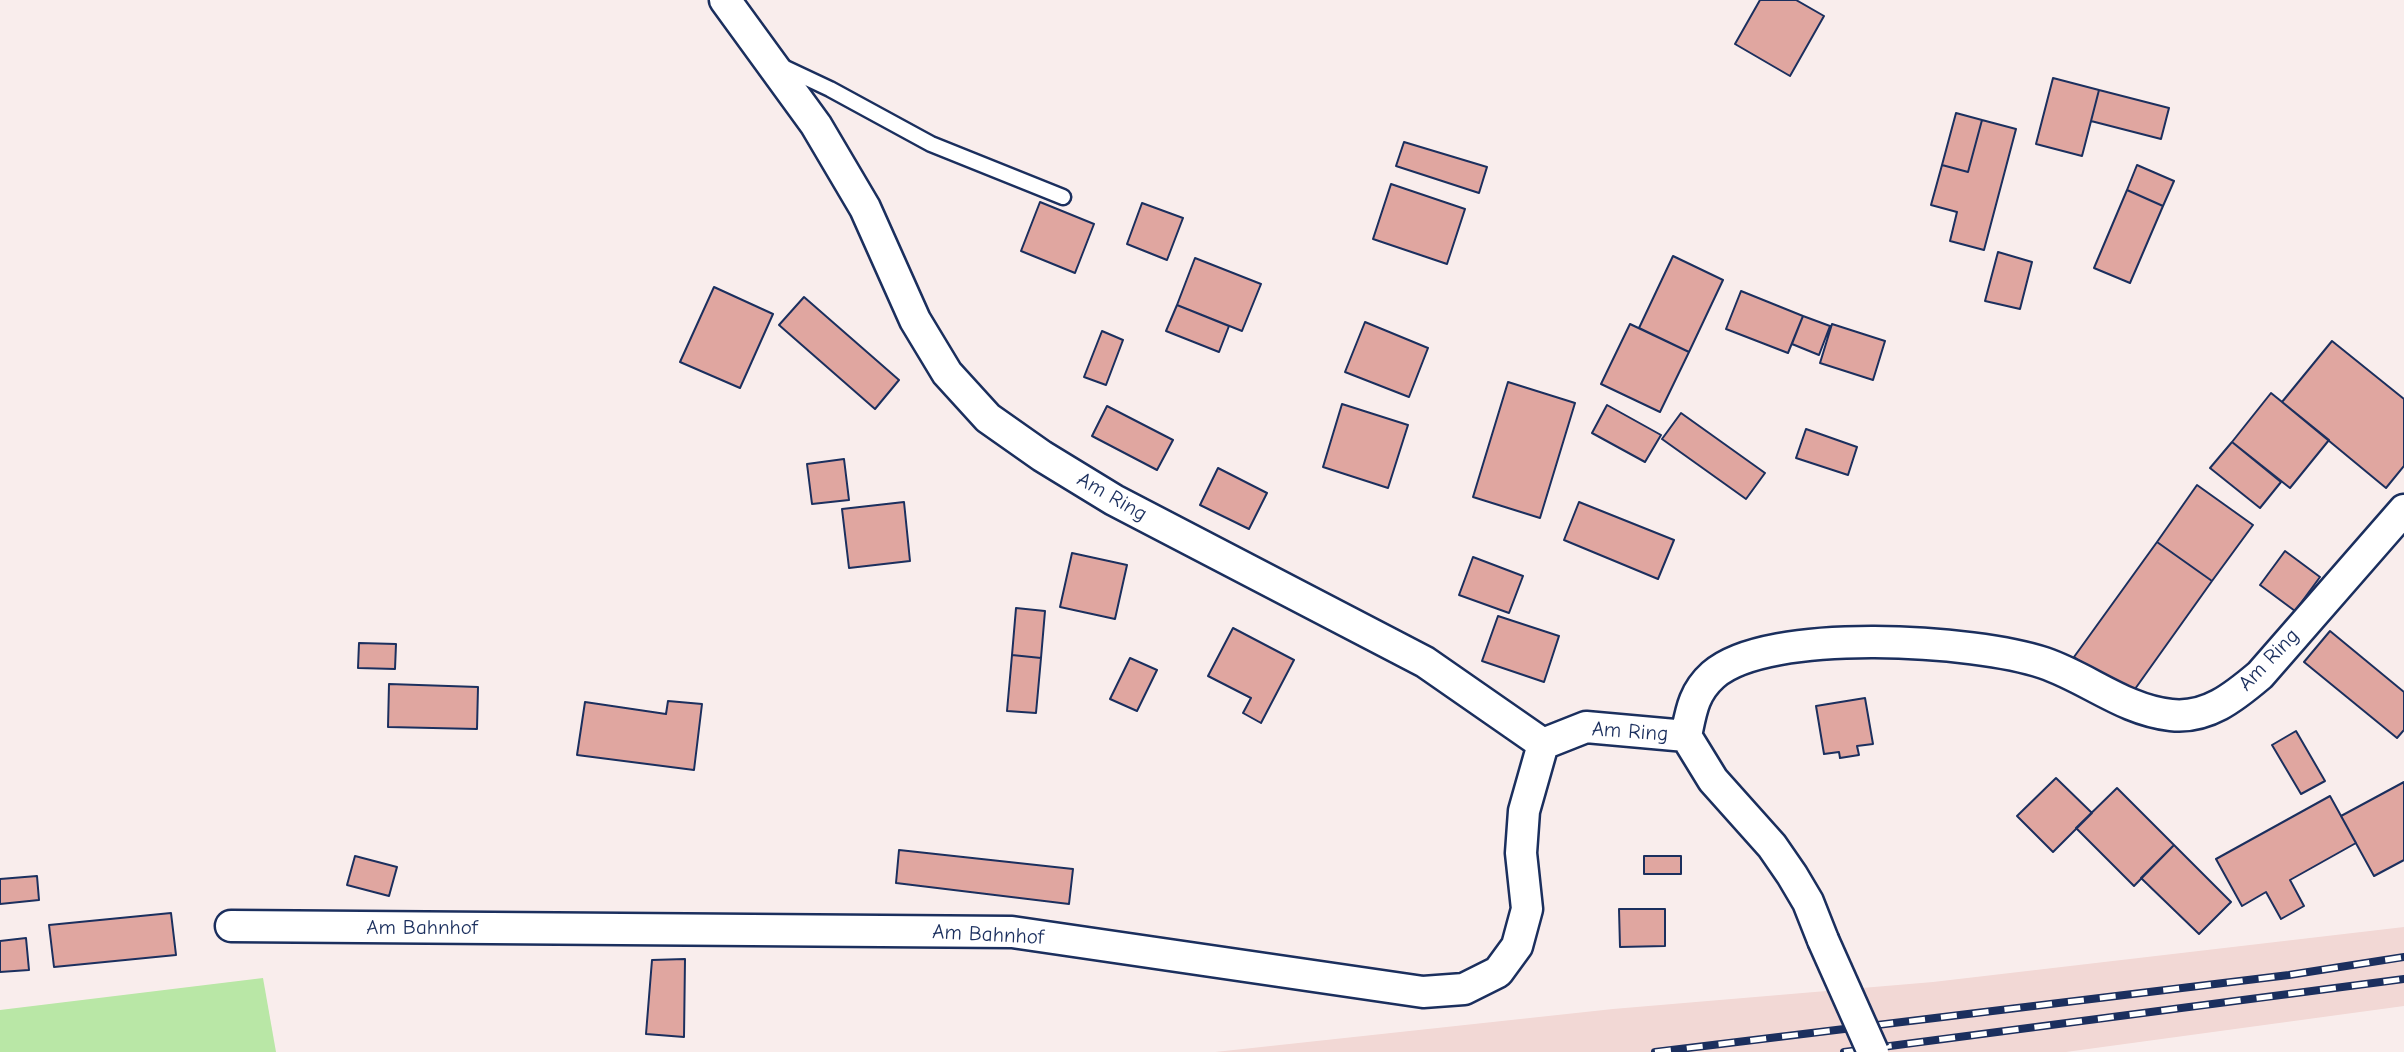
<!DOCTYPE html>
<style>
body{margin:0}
canvas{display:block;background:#f9edec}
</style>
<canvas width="2404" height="1052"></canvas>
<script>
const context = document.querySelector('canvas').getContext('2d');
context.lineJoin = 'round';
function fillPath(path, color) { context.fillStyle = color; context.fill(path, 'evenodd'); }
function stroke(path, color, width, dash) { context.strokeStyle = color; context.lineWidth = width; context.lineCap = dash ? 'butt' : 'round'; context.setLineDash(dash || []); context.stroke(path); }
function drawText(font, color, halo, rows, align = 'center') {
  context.font = font + ' "Comic Neue",sans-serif'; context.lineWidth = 5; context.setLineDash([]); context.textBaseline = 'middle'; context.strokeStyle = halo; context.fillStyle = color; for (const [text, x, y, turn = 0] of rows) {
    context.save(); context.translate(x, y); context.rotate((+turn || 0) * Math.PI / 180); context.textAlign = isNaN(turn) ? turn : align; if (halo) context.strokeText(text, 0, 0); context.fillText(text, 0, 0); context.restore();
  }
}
fillPath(new Path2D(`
 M2404 927V1006L2066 1052H1215L1613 1009 1933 982Z`), '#f2d8d5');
fillPath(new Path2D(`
 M263 978 276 1052H0V1010Z`), '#b9e7a6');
const building = new Path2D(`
 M1760 0H1796L1824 16 1790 76 1735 44Z
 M2053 78 2099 90 2082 156 2036 144Z
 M2099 90 2169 108 2161 139 2091 121Z
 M1956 113 1982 120 1968 172 1942 165Z
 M1982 120 2016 129 1984 250 1950 241 1957 212 1931 205 1942 165 1968 172Z
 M1404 142 1487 167 1479 193 1396 166Z
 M2137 165 2174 181 2163 206 2127 190Z
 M1391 184 1465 209 1447 264 1373 239Z
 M2127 190 2163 206 2130 283 2094 268Z
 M1040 202 1094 224 1075 273 1021 251Z
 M1142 203 1183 218 1167 260 1127 244Z
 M1998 252 2032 262 2020 309 1985 301Z
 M1673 256 1723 280 1689 352 1639 328Z
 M1195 258 1261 284 1242 331 1177 305Z
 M714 287 773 314 740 388 680 362Z
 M1741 291 1803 316 1788 353 1726 329Z
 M804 297 899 380 875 409 779 325Z
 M1177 305 1229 326 1219 352 1166 331Z
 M1803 316 1830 326 1819 355 1792 344Z
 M1365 322 1428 348 1409 397 1345 372Z
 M1630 324 1689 352 1660 412 1601 384Z
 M1832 324 1885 341 1873 380 1820 363Z
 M1102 331 1123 340 1106 385 1084 377Z
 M2332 341 2404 399V466L2386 488 2282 402Z
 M1508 382 1575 403 1540 518 1473 497Z
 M2271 393 2329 440 2290 488 2232 442Z
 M1342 404 1408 425 1388 488 1323 467Z
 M1607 405 1661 435 1645 462 1592 433Z
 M1107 406 1173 440 1157 470 1092 436Z
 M1681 413 1765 473 1746 499 1662 439Z
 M1806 429 1857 447 1848 475 1796 458Z
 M2232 442 2281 482 2260 508 2210 468Z
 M844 459 849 500 812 504 807 464Z
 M1218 468 1267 493 1249 529 1200 505Z
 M2197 485 2253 525 2212 581 2157 542Z
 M904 502 910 561 849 568 842 509Z
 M1579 502 1674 540 1658 579 1564 540Z
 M2157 542 2212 581 2130 696 2074 657Z
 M2285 551 2320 577 2295 611 2260 585Z
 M1072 553 1127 565 1115 619 1060 607Z
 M1473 557 1523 576 1509 613 1459 595Z
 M1016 608 1045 611 1041 658 1012 655Z
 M1498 616 1559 636 1544 682 1482 661Z
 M1233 628 1294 660 1261 723 1243 713 1251 698 1208 676Z
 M2330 631 2404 692V730L2397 738 2304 662Z
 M359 643 396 644 395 669 358 668Z
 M1012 655 1041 658 1036 713 1007 711Z
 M1130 658 1157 670 1137 711 1110 699Z
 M389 684 478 687 477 729 388 727Z
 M1865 698 1873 744 1857 746 1859 755 1840 758 1839 752 1824 754 1816 706Z
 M668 701 702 704 694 770 577 755 585 702 666 714Z
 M2296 731 2325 781 2301 794 2272 745Z
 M2056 778 2092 813 2053 852 2017 816Z
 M2404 782V860L2374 876 2341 816Z
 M2117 788 2174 845 2134 886 2076 828Z
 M2330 796 2356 843 2290 880 2304 906 2281 919 2266 892 2242 906 2216 859Z
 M2174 845 2231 902 2199 934 2141 878Z
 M899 850 1073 869 1069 904 896 883Z
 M355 856 397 867 389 896 347 885Z
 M1644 856H1681V874H1644Z
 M37 876 39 900 0 904V879Z
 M1619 909H1665V946L1620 947Z
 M171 913 176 955 54 967 49 925Z
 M26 938 29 970 0 972V941Z
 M685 959 684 1037 646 1034 652 960Z`);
fillPath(building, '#e0a6a0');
stroke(building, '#1b2f5e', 2);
const service = new Path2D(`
 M779 65 830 89 931 144 1063 197`);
const minor = new Path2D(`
 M725 0 816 125 865 208 915 320 947 373 988 418 1042 456 1114 500 1425 662 1543 744
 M1543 744 1586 727 1686 736
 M231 926 1012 932 1423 992 1464 989 1498 972 1517 946 1527 909 1521 853 1524 811 1543 744
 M1823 940 1808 902 1792 875 1772 846 1713 780 1686 736C1691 712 1693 693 1713 675 1768 626 1978 640 2044 663 2088 678 2124 710 2171 715 2207 719 2234 697 2260 675L2404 510`);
stroke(service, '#1b2f5e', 19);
stroke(minor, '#1b2f5e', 35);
stroke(service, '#fff', 14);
stroke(minor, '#fff', 30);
const rail = new Path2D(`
 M1655 1052 2289 975 2404 957
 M1844 1052 2404 979`);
stroke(rail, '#1b2f5e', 8);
stroke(rail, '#fff', 5, [16]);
const minorBridge = new Path2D(`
 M1823 940 1873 1052`);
stroke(minorBridge, '#1b2f5e', 35, []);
stroke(minorBridge, '#fff', 30);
drawText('21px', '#1b2f5e', '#fff', [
 ["Am Ring",1112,497,30],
 ["Am Ring",2269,660,-46],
 ["Am Ring",1630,732,4],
 ["Am Bahnhof",422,928],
 ["Am Bahnhof",988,935,3]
]);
</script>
